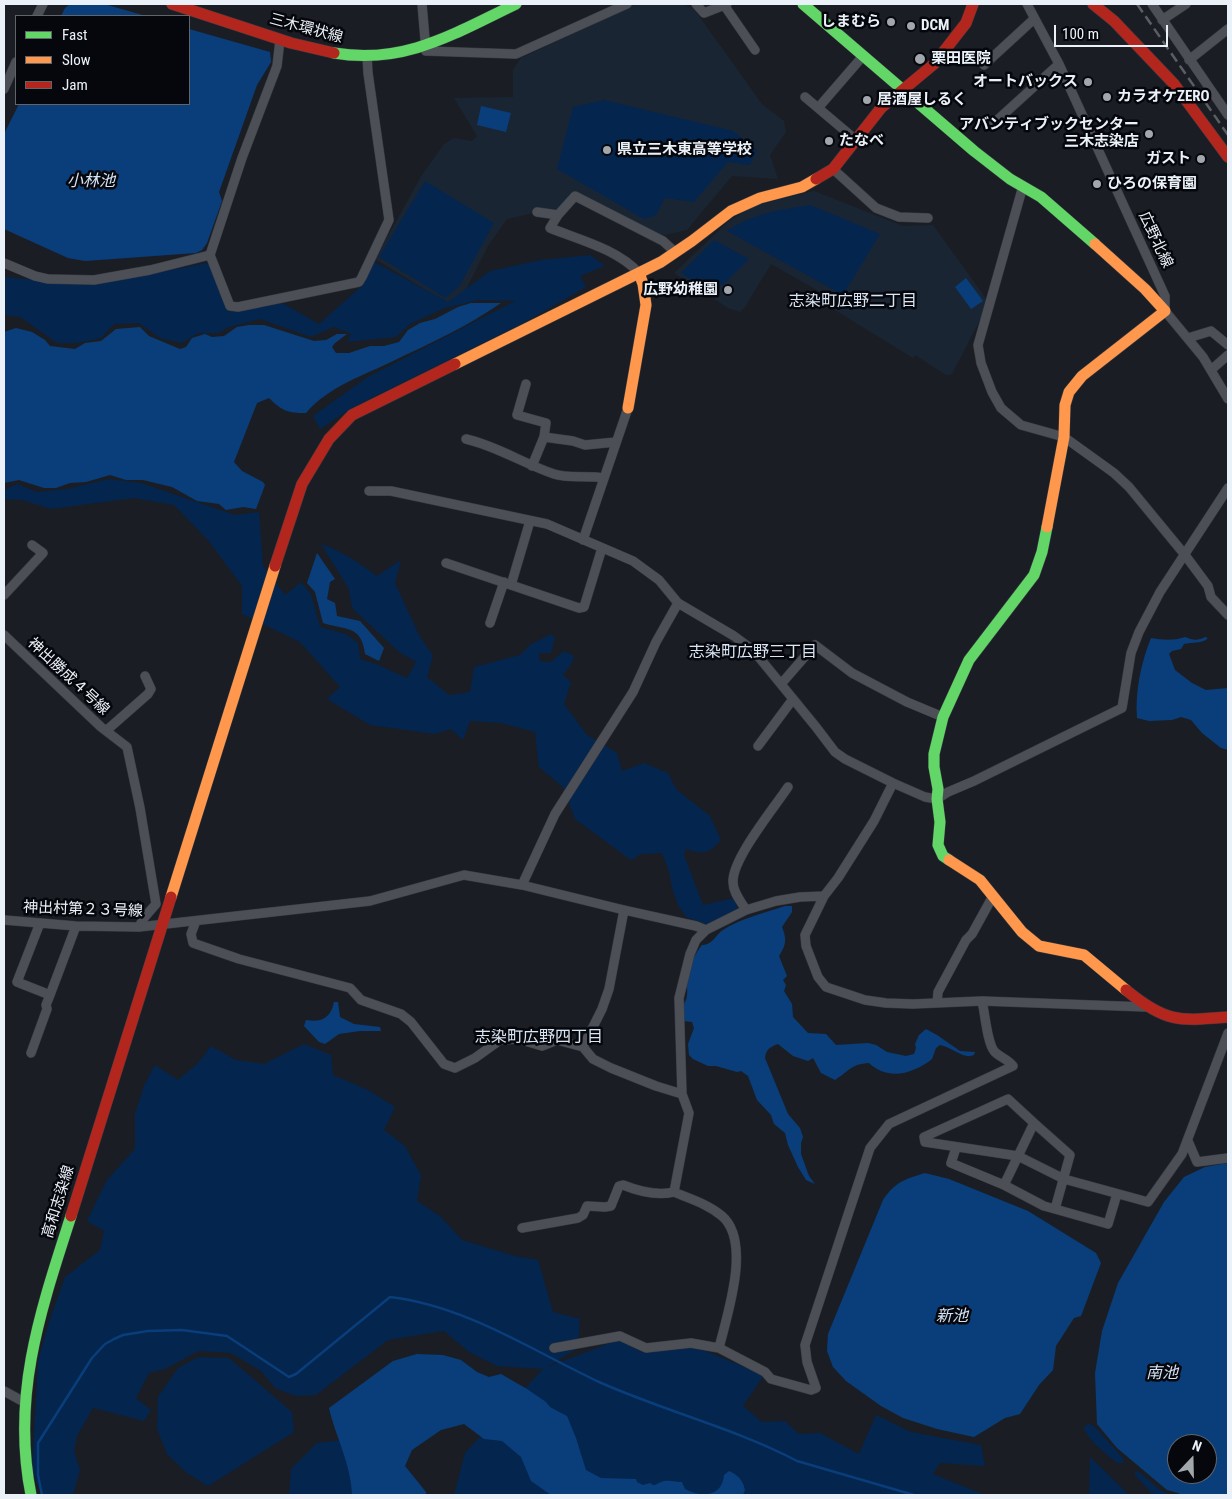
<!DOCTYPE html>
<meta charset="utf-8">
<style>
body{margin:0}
#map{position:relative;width:1232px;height:1499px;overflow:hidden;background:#1a1e24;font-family:"Roboto Condensed",sans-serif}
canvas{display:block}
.frame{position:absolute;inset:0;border:5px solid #ebf1f8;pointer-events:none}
.legend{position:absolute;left:15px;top:15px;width:175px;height:90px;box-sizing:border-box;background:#05070c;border:1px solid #61656a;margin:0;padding:6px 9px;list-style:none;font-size:15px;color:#ebf1f8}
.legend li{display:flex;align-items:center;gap:10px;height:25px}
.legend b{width:25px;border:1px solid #61656a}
.north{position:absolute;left:1167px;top:1434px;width:50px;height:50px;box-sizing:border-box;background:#05070c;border:1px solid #61656a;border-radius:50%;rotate:21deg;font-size:14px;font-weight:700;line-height:20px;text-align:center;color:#ebf1f8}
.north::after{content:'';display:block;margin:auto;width:18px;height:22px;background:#a2a7ae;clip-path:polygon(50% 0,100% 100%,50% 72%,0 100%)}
.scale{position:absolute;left:1054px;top:25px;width:114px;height:22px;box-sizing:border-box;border:2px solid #ebf1f8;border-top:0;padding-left:6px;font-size:15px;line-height:18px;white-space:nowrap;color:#ebf1f8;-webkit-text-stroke:4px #05070c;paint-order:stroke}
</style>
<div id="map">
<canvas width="1232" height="1499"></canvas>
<div class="frame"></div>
<ul class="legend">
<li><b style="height:6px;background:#63d668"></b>Fast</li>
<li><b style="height:6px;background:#ff974d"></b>Slow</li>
<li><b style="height:6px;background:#b3261e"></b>Jam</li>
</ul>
<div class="north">N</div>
<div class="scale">100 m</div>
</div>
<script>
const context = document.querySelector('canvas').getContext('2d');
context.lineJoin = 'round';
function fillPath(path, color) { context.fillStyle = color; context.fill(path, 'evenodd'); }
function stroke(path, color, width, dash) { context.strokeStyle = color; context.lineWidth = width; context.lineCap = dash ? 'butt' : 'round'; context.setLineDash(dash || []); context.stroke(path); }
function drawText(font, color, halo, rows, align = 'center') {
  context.font = font + ' "Roboto Condensed","Noto Sans JP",sans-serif'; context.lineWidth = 5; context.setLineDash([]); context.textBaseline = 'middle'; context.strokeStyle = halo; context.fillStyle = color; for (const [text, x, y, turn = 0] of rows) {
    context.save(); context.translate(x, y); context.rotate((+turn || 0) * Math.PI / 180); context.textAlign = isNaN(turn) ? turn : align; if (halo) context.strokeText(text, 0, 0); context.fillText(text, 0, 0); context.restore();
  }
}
fillPath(new Path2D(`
 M636 4H681L694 9 762 104 784 121 786 132 770 155 778 179 732 176 687 230 664 235 655 233 574 191 561 207 554 212 534 209 530 214 507 219 488 246 465 291 449 304 375 259 422 175 444 144 454 138 472 141 477 136 454 98 513 97V70L521 58Z
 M814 191 903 226 933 225 987 300 986 308 952 374 946 375 915 355 913 358 825 304 829 297 771 264 745 307 740 312 728 308 674 273 728 222 753 206Z`), '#1a2534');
fillPath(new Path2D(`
 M604 100 733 131 757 150 750 165 728 162 694 202 665 198 656 215 644 219 557 169 573 107Z
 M425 181 494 223 459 287 445 298 379 257Z
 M810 205 880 234 843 295 727 231C755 213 778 210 810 205Z
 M714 240 749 259 722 286 715 279 704 289 681 273Z
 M590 255 605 266 580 276 586 287 523 323 353 407 320 429 313 416 366 378 515 301 478 300 445 308 410 324 396 337 347 342 351 334 334 327 311 337 260 319 229 327 219 333H198L182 343 160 338 139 323 114 324 101 338 77 343H57L20 317 4 315V277L91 285 208 263 229 312 282 303 319 324 363 285 374 262 448 302 490 271 541 260Z
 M108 479 141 483 235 515 259 512 263 566 285 595 301 582 311 594 320 627 346 634 358 643 360 659 376 664 407 678 416 662 399 652 352 608 349 589 321 544C342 551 359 563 377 576L401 560 395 583 419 635 433 656 427 677 449 695 470 692 474 667 520 655 530 645 551 634 555 638 551 653H539L540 661 551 662 564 651 574 656 572 663 563 675 571 682 564 704 587 735 617 753 622 771 644 763 668 773 676 789 710 816 721 840C708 854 704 855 686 849L684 855 703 905 734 898 739 911 711 926 686 917 678 905 672 888 669 871 662 853 641 854 631 860 575 819 563 787 539 767 535 732 501 723 470 721 463 740 451 729 435 734 370 725 327 699 340 687 300 642 242 614V586L208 540 174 505 134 498 51 509 22 500 4 499V490L17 484 37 492 68 489Z
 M304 1044 331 1055 333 1075 368 1090 395 1107 384 1130 405 1146 421 1175 417 1201 440 1216 462 1240 515 1256 538 1260 553 1312 580 1319 578 1348 547 1367 618 1340 644 1353 693 1346 764 1375 743 1406 762 1422 785 1421 799 1434 820 1433 859 1454 876 1415 911 1432 981 1445 985 1466 940 1463 933 1474 985 1495H454L465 1453 543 1369 497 1366 469 1352 444 1331 388 1340 316 1395 296 1396 275 1388 261 1371 231 1353 199 1351 165 1369 149 1373 136 1398 151 1410 144 1421 93 1408 77 1436 74 1451 80 1470 73 1495H41L32 1469 38 1361 49 1322 65 1277 100 1250 104 1231 87 1221 107 1180 135 1149V1114L144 1086 155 1065 178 1080 198 1063 211 1046 236 1060 264 1064Z
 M198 1357 229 1358 292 1412 294 1432 208 1486 187 1473 167 1454 157 1429 158 1397 178 1368Z
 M1089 1424 1094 1426 1122 1457 1124 1460 1123 1463H1117C1108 1455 1084 1438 1084 1426Z
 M351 1439 362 1495H289L291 1469 317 1443Z
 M1090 1457 1129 1495H1089Z
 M1138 1471 1159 1489 1170 1495H1153L1135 1475V1472Z`), '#04254e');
fillPath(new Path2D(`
 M70 4H104L146 16H61L65 8Z
 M189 29 270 52 271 62 257 85 219 192 222 201 207 243 202 250 196 253 85 261 68 258 4 229V134L19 104H189Z
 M481 106 511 113 506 132 477 125Z
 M966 278 983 301 971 309 955 287Z
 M471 303H501C468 326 431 343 395 360 365 375 329 386 306 413 288 413 282 411 269 398L257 403 234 462 242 471 263 482 265 485 256 509 243 507 226 510 219 504 197 501 172 487 143 480H126L110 475 86 482 70 483 56 488H44L19 480 4 483V332L16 328 32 332 45 340 50 346 75 349 85 343 101 341 116 329 140 327 149 336 180 349 186 347 192 338 205 334 212 337 224 336 237 327 249 325H264L314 341 326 340 337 334H347L335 343 332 347 336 353H349L370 346H384L399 342 408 330 420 323 435 319 458 307Z
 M317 553 335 579 330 582 327 599 335 603 337 616 360 621 384 648 379 661 365 654C362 625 345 630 323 623L315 592 307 583Z
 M1185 637C1192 640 1198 641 1205 637L1208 638C1202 644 1192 642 1184 644L1181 649 1172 651 1169 654 1175 670 1192 683 1206 690 1228 688V750L1221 748 1202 733 1191 720 1181 717 1172 720 1149 721 1137 718C1135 691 1141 663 1151 638 1163 640 1173 641 1185 637Z
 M785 906H792V912L782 927C787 939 786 945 779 956L787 976 783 980 786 985 784 991 792 1004 793 1017 808 1033 826 1034 836 1045 868 1043 876 1045 887 1052 906 1056 914 1054 916 1048 915 1044 919 1035 926 1029 937 1035 960 1051 975 1052 974 1055C964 1060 952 1047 940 1045L936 1048 932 1059C913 1074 888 1081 869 1063 851 1064 849 1071 835 1080L821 1073 813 1058 808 1061 793 1056 778 1044C770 1047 766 1049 765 1058L788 1114 800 1128 803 1137 801 1143V1154L809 1176 815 1184 806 1180 798 1167 788 1145 785 1133 774 1124 771 1115 757 1100 748 1076 741 1071 737 1072 716 1066H708L693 1059 689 1055 688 1044 694 1028 692 1022 683 1021V1005C691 996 685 984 687 974 690 963 696 953 702 945 713 945 715 935 723 930 741 918 765 913 785 906Z
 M334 1002H338L340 1017 354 1024 380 1027 381 1031H360L339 1034 325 1044 319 1042 304 1026 306 1020C321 1023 331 1018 334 1002Z
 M1228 1163V1495H1181L1178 1493 1167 1490 1117 1448 1097 1424 1095 1373 1102 1331 1118 1283 1164 1202 1184 1177 1205 1167ZM1177 1444H1207V1474H1177Z
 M925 1173 949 1179 1028 1211 1096 1253 1101 1263 1081 1316 1074 1318 1056 1346 1053 1370 1039 1385 1020 1414 1005 1418 974 1437 937 1429 903 1418 881 1406 846 1381 833 1367 827 1351 828 1334 883 1200C895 1182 905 1179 925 1173Z
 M417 1354 443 1355 461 1360 477 1372 489 1377 501 1374 527 1389 546 1402 550 1407 567 1416 576 1438 586 1470 601 1478 636 1479 637 1482 643 1485 650 1483 653 1485C656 1485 658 1483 661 1482 667 1479 676 1482 682 1482L685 1489C702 1498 722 1497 724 1475L729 1471C738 1475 743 1480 745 1490L743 1495H551L531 1481 521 1457 502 1441 484 1439 464 1424 441 1430 412 1450 405 1466 426 1492V1495H352C351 1464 336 1438 329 1408L393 1361Z`), '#093e7a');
stroke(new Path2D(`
 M42 1495 38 1475V1443L92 1358 105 1344 114 1339 123 1335 148 1331 182 1330 227 1336 289 1377 296 1374 390 1297C466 1306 531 1350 599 1382 664 1411 734 1428 797 1461L914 1495`), '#093e7a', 2.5);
const street = new Path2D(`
 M422 4 426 51 516 54 627 4
 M696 4 704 13 727 4
 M1027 4 1059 64 1165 296V311L1203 357 1228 399
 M1152 4 1228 115
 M724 5 755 50
 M37 16 43 4
 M1162 20 1186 4
 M280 40 277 66 242 158 210 255 230 306 238 307 359 282 362 277 389 220 368 73 367 56
 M1189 60 1228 29
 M984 65 1034 19
 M4 89 16 62
 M805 97 856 140
 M818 108 863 56
 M994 123 1059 64
 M833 169 876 208 899 217 928 218
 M1023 186 978 345 981 363 992 392 1001 408 1021 425 1064 437 1114 473 1129 487 1185 555 1208 586 1211 597 1228 615
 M537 212 558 215 575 196 663 241 675 252
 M558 215 550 228C580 240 617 249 639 273
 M4 263 35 276 48 279 94 280 150 270 210 255
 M1188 338 1211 331 1228 345
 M1211 370 1228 355
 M526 384 517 415 546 423 544 437 532 466
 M544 437 573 441 585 445 616 442
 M466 439C497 446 524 464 554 474 568 479 588 475 604 478
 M369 491H391L547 524 633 561 659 580 678 603 734 636 753 650 816 727 835 752 845 759 893 783 925 797 937 799 948 792 974 781 1122 708 1131 653 1139 632 1160 592 1228 488
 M583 540 628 408
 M446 563 579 608 584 607 602 548
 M511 585 530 521
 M4 595 43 553 32 545
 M490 623 504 582
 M4 635 101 727 127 747 140 808 156 904 143 919 139 927
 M781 684 815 645 852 673 907 702 943 717
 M107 730 148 694 151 689 145 676
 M758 746 793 699
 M893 783 874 821 838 878 824 896 805 935 806 946 818 977 826 987 865 1000 886 1003 913 1004 982 1001 1146 1007
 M522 885 555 814 633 692 656 642 678 603
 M824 896 800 897 776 901 746 910 706 930 696 940 690 954 679 998 682 1094 689 1113 674 1192C690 1199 708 1204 722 1216 752 1242 727 1315 719 1348L765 1372 771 1379 811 1390 816 1388 807 1362 805 1345 870 1148 889 1124 1013 1066C1008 1059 999 1057 994 1051 987 1042 985 1013 982 1001
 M746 910C741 901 733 893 733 882 732 859 774 808 788 787
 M4 920 76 926 139 927 370 901 464 875 522 885 624 910 696 926 706 930
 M196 921 191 934 193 943 239 959 350 988 361 1000 401 1014 411 1022 444 1064 455 1068 475 1058 500 1040 518 1039 542 1046 557 1040 583 1047 593 1059 611 1068 656 1086 682 1094
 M40 923 17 982 50 995
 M937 1003 938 992 966 940 972 934 993 896
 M583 1047 602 1009 609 989 624 910
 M31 1053 47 1009 46 1005 50 995 76 926
 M1188 1141 1197 1162 1228 1158
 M956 1148 951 1163 1004 1185 1044 1206 1055 1209 1070 1155 1034 1123
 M1004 1185 1034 1123 1008 1099 924 1137 925 1142 1018 1156 1064 1179 1148 1202 1182 1154 1228 1033
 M1055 1209 1108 1224 1117 1194
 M522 1228 578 1218 583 1215 587 1206 605 1207 611 1206 619 1186 623 1185C638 1191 657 1196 674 1192
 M554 1348 620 1336 646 1348 691 1343 719 1348
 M4 1391 24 1402`);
const fast = new Path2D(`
 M803 4 974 151 1010 179 1041 197 1095 244
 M334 53C405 65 455 33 516 4
 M949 860 943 856 938 845 940 822 937 799 938 789 934 767V754L943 717 969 660 1034 575 1042 552 1047 527
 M31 1495C11 1395 41 1309 71 1216`);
const slow = new Path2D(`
 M455 364 661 262 692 241 731 211 760 198 802 187 816 179
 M628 408 646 305 643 284 639 273
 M1047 527 1064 437 1065 405 1069 392 1082 376 1165 311 1145 289 1095 244
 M949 860 980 880 1022 932 1039 946 1084 955 1126 990
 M171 897 275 566`);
const jam = new Path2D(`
 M172 4 291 43 334 53
 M1093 4 1114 21 1174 84 1228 157
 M816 179 833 169 881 108 934 64 966 23 973 4
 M275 566 302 484 329 439 352 415 455 364
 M1126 990C1166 1023 1179 1021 1228 1017
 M71 1216 171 897`);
stroke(street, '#373a40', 10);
stroke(fast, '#373a40', 12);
stroke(slow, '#373a40', 12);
stroke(jam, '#373a40', 12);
stroke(street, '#4c5056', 9);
stroke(fast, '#63d668', 11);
stroke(slow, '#ff974d', 11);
stroke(jam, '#b3261e', 11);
stroke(new Path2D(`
 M1137 4 1228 135`), '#5b5e62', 2.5, [10, 5]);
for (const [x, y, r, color] of [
 [891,22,5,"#a2a7ae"],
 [911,26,5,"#a2a7ae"],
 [920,59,6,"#a2a7ae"],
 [1088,82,5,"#a2a7ae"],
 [1107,97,5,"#a2a7ae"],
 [867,100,5,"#a2a7ae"],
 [1149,134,5,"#a2a7ae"],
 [829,141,5,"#a2a7ae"],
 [607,150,5,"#a2a7ae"],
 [1201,159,5,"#a2a7ae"],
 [1097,184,5,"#a2a7ae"],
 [728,290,5,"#a2a7ae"]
]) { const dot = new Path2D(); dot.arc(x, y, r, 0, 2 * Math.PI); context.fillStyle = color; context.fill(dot); stroke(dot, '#05070c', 2); }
drawText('bold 15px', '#ebf1f8', '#05070c', [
 ["しまむら",881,22,"right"],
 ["DCM",921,26],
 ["栗田医院",931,59],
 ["オートバックス",1078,82,"right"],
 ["カラオケZERO",1117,97],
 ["居酒屋しるく",877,100],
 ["アバンティブックセンター",1139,125,"right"],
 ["三木志染店",1139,142,"right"],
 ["たなべ",839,141],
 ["県立三木東高等学校",617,150],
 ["ガスト",1191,159,"right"],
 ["ひろの保育園",1107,184],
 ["広野幼稚園",718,290,"right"]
], 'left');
drawText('15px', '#ebf1f8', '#05070c', [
 ["三木環状線",306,29,15],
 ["広野北線",1155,240,65],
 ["神出勝成４号線",68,677,43],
 ["神出村第２３号線",83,910,2],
 ["高和志染線",59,1202,-73]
]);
drawText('italic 16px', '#d4e2f5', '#05070c', [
 ["小林池",91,182],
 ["新池",952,1317],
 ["南池",1162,1374]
]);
drawText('16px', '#d9e5f3', '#05070c', [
 ["志染町広野二丁目",853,302],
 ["志染町広野三丁目",753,653],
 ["志染町広野四丁目",539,1038]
]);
</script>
